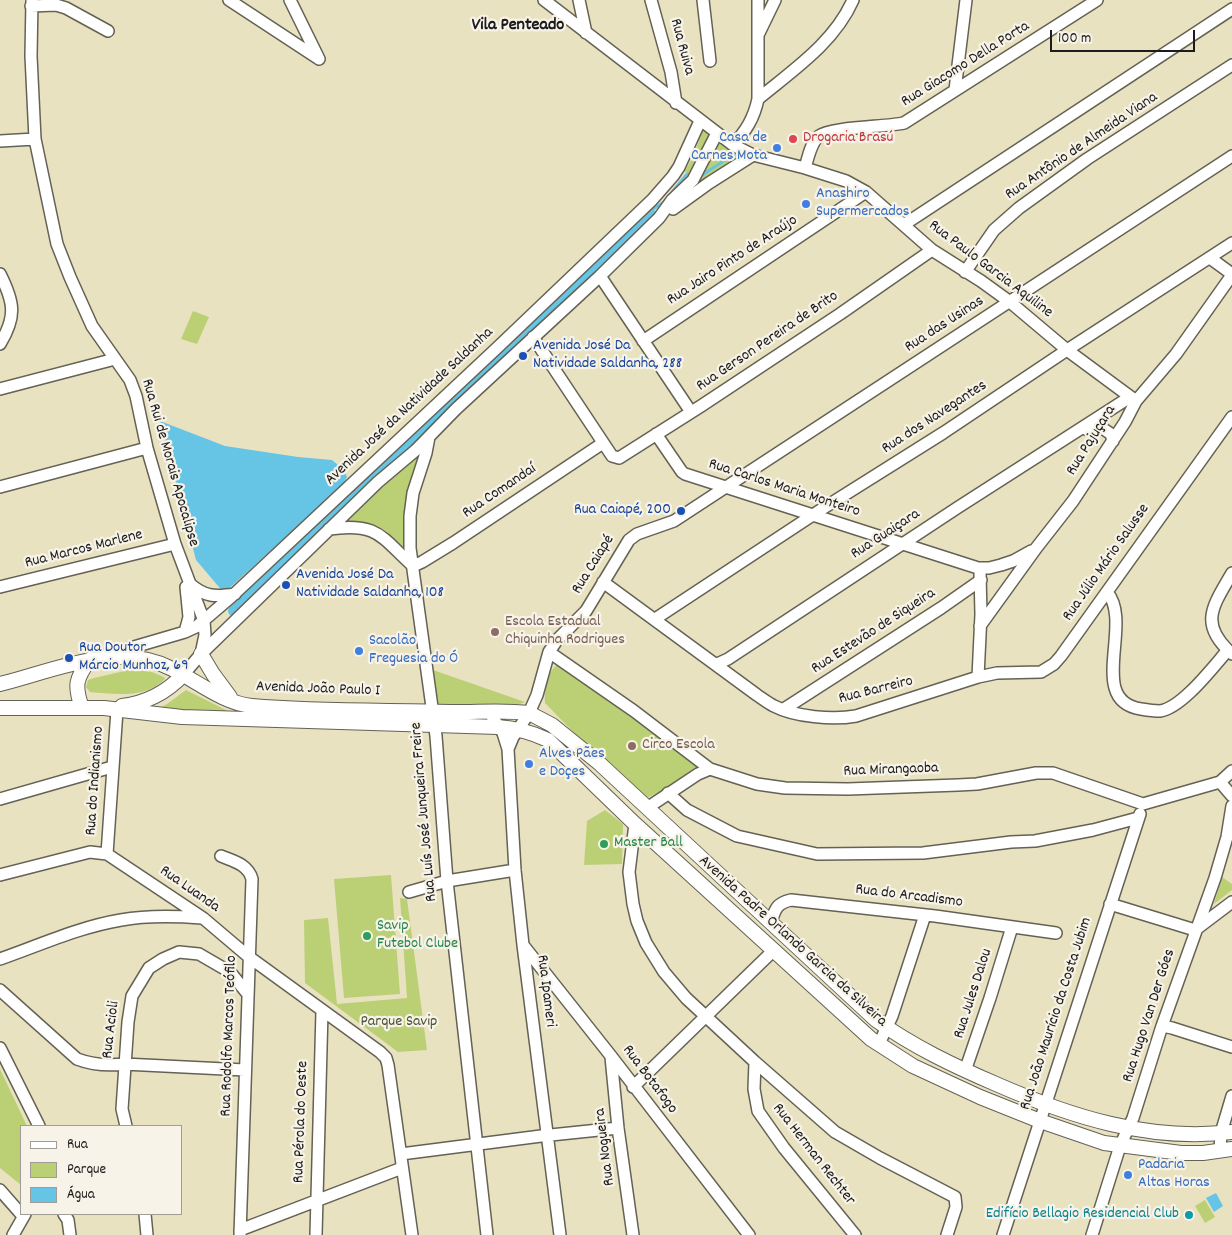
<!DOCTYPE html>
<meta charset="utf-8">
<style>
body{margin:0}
#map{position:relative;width:1232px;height:1235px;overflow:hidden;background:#e9e2c0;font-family:Dekko,sans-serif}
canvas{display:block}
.legend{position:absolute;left:20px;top:1125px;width:162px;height:90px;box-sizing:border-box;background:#f7f3e8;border:1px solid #9f9d96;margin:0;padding:6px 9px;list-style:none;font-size:15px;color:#1c1c1c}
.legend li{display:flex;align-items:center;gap:10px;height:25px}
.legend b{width:25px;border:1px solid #9f9d96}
.scale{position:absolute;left:1050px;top:30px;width:145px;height:22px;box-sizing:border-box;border:2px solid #1c1c1c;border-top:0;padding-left:6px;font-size:15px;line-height:18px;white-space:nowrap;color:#1c1c1c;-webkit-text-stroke:4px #f7f3e8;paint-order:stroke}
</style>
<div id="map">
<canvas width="1232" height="1235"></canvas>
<ul class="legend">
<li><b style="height:6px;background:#fff"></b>Rua</li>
<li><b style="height:14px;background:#bbd075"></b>Parque</li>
<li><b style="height:14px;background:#66c4e4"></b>Água</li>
</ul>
<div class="scale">100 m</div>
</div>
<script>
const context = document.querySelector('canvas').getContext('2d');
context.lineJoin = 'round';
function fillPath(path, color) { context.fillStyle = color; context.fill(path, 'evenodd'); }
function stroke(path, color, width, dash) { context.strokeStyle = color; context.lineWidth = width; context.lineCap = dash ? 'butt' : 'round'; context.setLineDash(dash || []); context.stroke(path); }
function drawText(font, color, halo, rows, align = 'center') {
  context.font = font + ' Dekko,sans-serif'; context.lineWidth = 4.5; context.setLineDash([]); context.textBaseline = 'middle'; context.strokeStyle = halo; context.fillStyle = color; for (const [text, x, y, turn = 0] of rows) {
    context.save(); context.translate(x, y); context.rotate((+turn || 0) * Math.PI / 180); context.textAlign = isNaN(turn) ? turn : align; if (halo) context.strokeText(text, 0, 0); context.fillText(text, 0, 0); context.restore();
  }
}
fillPath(new Path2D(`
 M704 127 742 153 697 186 702 171 694 176 687 174 685 171 694 155Z
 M193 311 209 317 197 344 181 339Z
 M420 454 412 478 407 499 406 552C384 524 375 522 340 524L392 475Z
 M562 662 699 765 661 791 647 798 579 738 545 703C544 691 548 666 562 662Z
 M133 669 152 672 164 677 165 679C146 699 115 694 90 692L86 687 88 680 94 678Z
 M433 670 525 702C502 712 463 705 437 704Z
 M186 690 226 710V715L151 712 167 704Z
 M605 810 623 824 622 864 584 865 587 821Z
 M391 875 400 994 344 998 334 879Z
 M1222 877 1232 884V890L1214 904Z
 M400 898 407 899 427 1050 398 1052 305 983 304 920 328 918 337 1004 407 998Z
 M0 1069 27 1126H21V1185L0 1168Z
 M1205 1200 1215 1217 1205 1223 1195 1206Z`), '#bbd075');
fillPath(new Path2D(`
 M160 421 225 446 298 457 332 460 344 470 347 477 343 485 224 593 196 560Z
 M1216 1193 1223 1206 1214 1212 1206 1198Z`), '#66c4e4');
stroke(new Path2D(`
 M699 177 736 153
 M650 211 664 202 687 174`), '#66c4e4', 3);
stroke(new Path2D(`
 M233 611 500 360 650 211`), '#66c4e4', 10);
const minor = new Path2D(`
 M32 0 31 56 35 139 57 244 70 277 92 326 130 380 136 396 147 448 175 544 204 621 205 635 201 654
 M229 0 319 59
 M290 0 319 59
 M544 0 733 145 753 155 805 168 846 181 866 192 932 250 981 281 1010 302 1067 350 1136 401
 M579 0 586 33
 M651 0 671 72 676 103
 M703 0 710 61
 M31 6 56 5 66 8 108 31
 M759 33 775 0
 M955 90 966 0
 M758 99C793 70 834 43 853 0
 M0 141 35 139
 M733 145C746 131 754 118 758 99V0
 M805 168C808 158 811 142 819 136 831 127 885 127 904 123L1097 0
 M673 209 709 183 753 155
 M905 224 1232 9
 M1210 258 1232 274
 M965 272 994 230 1019 208 1087 159 1232 65
 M0 274C14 302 17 316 0 344
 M600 276 691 412
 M533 337 612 456 619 458 701 406 840 314 932 250
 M643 341 866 192
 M0 389 115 359
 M1085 429 1102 428 1111 434 1113 441
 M656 434 682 472 685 474 978 568H989L1001 565 1013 561 1031 551
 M429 437 426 453 413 493 410 516V548L436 736 447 881 487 1235
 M0 487 147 448
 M329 529C378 522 381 537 413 566
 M413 566 422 562 453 543 603 443
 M1232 573C1213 606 1198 624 1232 654
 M603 582 757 695C763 699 768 703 774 706 795 717 833 720 856 716L978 677 997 673 1041 672 1054 664 1061 656 1232 417
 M190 584C205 597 215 597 235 594
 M0 587 175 544
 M1107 592C1134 623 1086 701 1141 709 1147 710 1154 711 1160 711 1182 708 1213 667 1228 650
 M655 619 822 509 943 433 1067 350 1232 243
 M980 626 1037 547 1073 501 1125 422 1136 401 1176 354 1232 275
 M185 632 189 617 186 587
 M549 652 634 711 710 769
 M103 656 185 632 196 627 231 597 498 347 652 200 673 176 679 167 700 121
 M717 664 728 659 957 508 1130 397
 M183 675 201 654 378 482 416 450 456 409 600 276 659 218 672 200 693 180 717 133
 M978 677 981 614 980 574
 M784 709 941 608 981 580
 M489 712 503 733 508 749 515 870 523 945 560 1235
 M508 749 513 737 529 713 537 695 549 652 557 640 586 611 629 540 637 534 674 521 1232 156
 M1220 782 1232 796
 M668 793 687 810 737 836 817 854 923 853 1011 842 1035 841 1093 830 1138 818
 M0 799 112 767
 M647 808 698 774 710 769 757 784 785 788 848 789 958 785 977 784 1036 773H1053L1143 804 1220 782 1232 771
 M635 824 629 872 633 904 637 921 646 943 664 972 686 998 755 1062 835 1132 880 1158 955 1197 956 1207 947 1235
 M107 854 117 710
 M221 856C233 861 248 864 252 879L240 1235
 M0 875 90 852 107 854 203 918 249 957 380 1052 386 1058 388 1065 412 1235
 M409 892 447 881 515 870
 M1110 904 1195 930 1232 902
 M771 922C775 909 777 903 791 900L935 916 1056 933
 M523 945 611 1056 749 1235
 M0 959C40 945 79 927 121 920 148 915 175 916 202 918
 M0 990 77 1059C93 1065 107 1066 124 1064L245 1070
 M1162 1026 1172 1028 1232 1047
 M879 1044 892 1016 925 915
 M0 1048 39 1126
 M611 1057 618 1128 633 1235
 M755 1062 754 1089 758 1111 784 1148 855 1235
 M965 1071 990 998 1012 927
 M633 1087 774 950
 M126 1126 122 1109 128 1022 132 996 149 968 163 959 179 952 199 954 230 972 247 993
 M1220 1151 1221 1133 1232 1096
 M401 1154 541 1136 618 1128
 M0 1190 21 1214
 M64 1214 68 1220 70 1235
 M145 1214 147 1235
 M240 1230 402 1168
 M13 1235 25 1214
 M316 1235 322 1011
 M1003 1235 1140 814
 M1092 1235 1120 1146 1133 1118 1162 1026 1215 878 1227 837 1232 806`);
const major = new Path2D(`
 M201 654 213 674 230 697
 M0 684C54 671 115 641 170 668 196 680 222 703 252 706 320 712 389 710 457 712 481 712 505 710 529 713L552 725 599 763 876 1020C914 1047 954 1066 996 1084 1071 1117 1150 1142 1232 1132
 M122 706C146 703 166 693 183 675
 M0 708H104L182 717 498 727C517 728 531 732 548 740L635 824 871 1039 913 1066 980 1097 1040 1121 1104 1143 1181 1153H1203L1232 1149
 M82 708C74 685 76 679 89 660`);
stroke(minor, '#646155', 14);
stroke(major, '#646155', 16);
stroke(minor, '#fff', 11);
stroke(major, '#fff', 14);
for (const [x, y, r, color] of [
 [793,139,5,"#e0444e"],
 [777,148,5,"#3f7fe0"],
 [806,204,5,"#3f7fe0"],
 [523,356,5,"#1a4fb4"],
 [681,511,5,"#1a4fb4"],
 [286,585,5,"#1a4fb4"],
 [495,632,5,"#8d6e63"],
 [359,651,5,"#3f7fe0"],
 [69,658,5,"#1a4fb4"],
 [632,746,5,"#8d6e63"],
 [529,764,5,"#3f7fe0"],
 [604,844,5,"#2e9e5b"],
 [367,936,5,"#2e9e5b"],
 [1128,1175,5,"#3f7fe0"],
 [1189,1215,5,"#0f9aa8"]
]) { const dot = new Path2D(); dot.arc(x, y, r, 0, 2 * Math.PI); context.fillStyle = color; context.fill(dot); stroke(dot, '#f7f3e8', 2); }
drawText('16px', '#1c1c1c', '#f7f3e8', [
 ["Rua Ruiva",681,47,75],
 ["Rua Giacomo Della Porta",966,65,-32],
 ["Rua Antônio de Almeida Viana",1082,147,-34],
 ["Rua Jairo Pinto de Araújo",733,261,-33],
 ["Rua Paulo Garcia Aquiline",990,270,37],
 ["Rua das Usinas",945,325,-33],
 ["Rua Gerson Pereira de Brito",768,342,-34],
 ["Avenida José da Natividade Saldanha",410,407,-43],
 ["Rua dos Navegantes",935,418,-33],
 ["Rua Pajuçara",1092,441,-58],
 ["Rua Rui de Morais Apocalipse",169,463,74],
 ["Rua Carlos Maria Monteiro",784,489,18],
 ["Rua Comandaí",500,492,-34],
 ["Rua Guaiçara",886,535,-33],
 ["Rua Marcos Marlene",84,550,-14],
 ["Rua Júlio Mário Salusse",1107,563,-55],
 ["Rua Caiapé",594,565,-58],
 ["Rua Estevão de Siqueira",874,632,-33],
 ["Avenida João Paulo I",318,690,2],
 ["Rua Barreiro",876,691,-14],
 ["Rua Mirangaoba",891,771,-2],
 ["Rua do Indianismo",96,781,-86],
 ["Rua Luís José Junqueira Freire",425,812,-95],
 ["Rua Luanda",189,890,35],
 ["Rua do Arcadismo",909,897,7],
 ["Avenida Padre Orlando Garcia da Silveira",792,942,42],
 ["Rua Ipameri",545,991,83],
 ["Rua Jules Dalou",974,994,-72],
 ["Rua João Maurício da Costa Jubim",1057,1014,-72],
 ["Rua Hugo Van Der Góes",1150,1016,-72],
 ["Rua Acioli",112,1030,-83],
 ["Rua Rodolfo Marcos Teófilo",230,1036,-88],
 ["Rua Botafogo",649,1080,53],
 ["Rua Pérola do Oeste",302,1122,-88],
 ["Rua Nogueira",606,1147,-97],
 ["Rua Herman Rechter",813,1155,52]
]);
drawText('16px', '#366cbe', '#f7f3e8', [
 ["Casa de",767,139,"right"],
 ["Carnes Mota",767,157,"right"],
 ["Anashiro",816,195],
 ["Supermercados",816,213],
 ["Sacolão",369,642],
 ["Freguesia do Ó",369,660],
 ["Alves Pães",539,755],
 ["e Doçes",539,773],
 ["Padaria",1138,1166],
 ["Altas Horas",1138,1184]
], 'left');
drawText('16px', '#be3a42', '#f7f3e8', [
 ["Drogaria Brasú",803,139]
], 'left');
drawText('16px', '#164399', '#f7f3e8', [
 ["Avenida José Da",533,347],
 ["Natividade Saldanha, 288",533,365],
 ["Rua Caiapé, 200",671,511,"right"],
 ["Avenida José Da",296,576],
 ["Natividade Saldanha, 108",296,594],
 ["Rua Doutor",79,649],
 ["Márcio Munhoz, 69",79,667]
], 'left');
drawText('16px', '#785e54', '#f7f3e8', [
 ["Escola Estadual",505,623],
 ["Chiquinha Rodrigues",505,641],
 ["Circo Escola",642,746]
], 'left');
drawText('16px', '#27864d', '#f7f3e8', [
 ["Master Ball",614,844],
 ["Savip",377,927],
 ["Futebol Clube",377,945]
], 'left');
drawText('16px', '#4c5237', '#f7f3e8', [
 ["Parque Savip",399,1023]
]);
drawText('16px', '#0d838f', '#f7f3e8', [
 ["Edifício Bellagio Residencial Club",1179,1215]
], 'right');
drawText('bold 18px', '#1c1c1c', '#f7f3e8', [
 ["Vila Penteado",518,27]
]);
</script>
